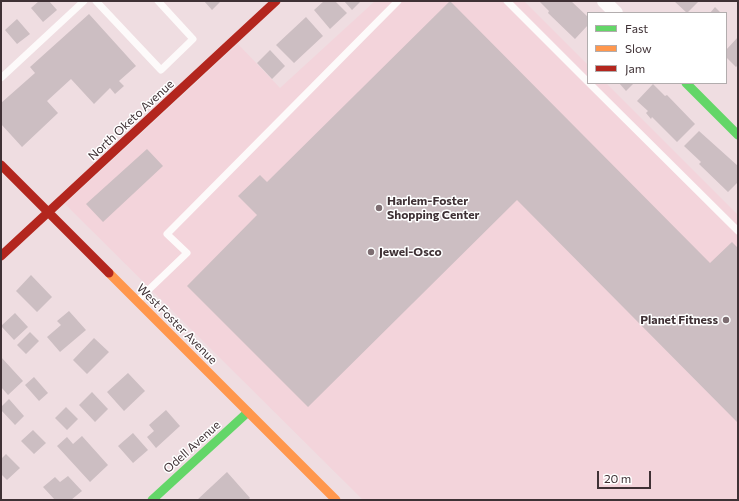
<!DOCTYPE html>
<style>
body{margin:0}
#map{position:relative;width:739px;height:501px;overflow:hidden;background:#efdde1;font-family:Commissioner,sans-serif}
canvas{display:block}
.frame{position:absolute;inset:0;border:2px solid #3f3135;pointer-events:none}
.legend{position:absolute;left:587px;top:12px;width:140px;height:72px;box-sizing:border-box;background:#fff;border:1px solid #b2adae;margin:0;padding:5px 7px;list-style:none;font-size:12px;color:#3f3135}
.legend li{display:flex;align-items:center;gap:8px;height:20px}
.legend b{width:20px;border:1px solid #b2adae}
.scale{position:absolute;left:597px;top:471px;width:54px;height:18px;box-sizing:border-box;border:2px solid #3f3135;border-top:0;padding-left:5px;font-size:12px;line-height:14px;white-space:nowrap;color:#3f3135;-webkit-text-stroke:3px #fff;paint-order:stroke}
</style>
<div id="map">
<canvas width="739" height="501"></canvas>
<div class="frame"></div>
<ul class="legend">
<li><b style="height:5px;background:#63d668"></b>Fast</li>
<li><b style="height:5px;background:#ff974d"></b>Slow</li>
<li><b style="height:5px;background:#b3261e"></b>Jam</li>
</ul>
<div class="scale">20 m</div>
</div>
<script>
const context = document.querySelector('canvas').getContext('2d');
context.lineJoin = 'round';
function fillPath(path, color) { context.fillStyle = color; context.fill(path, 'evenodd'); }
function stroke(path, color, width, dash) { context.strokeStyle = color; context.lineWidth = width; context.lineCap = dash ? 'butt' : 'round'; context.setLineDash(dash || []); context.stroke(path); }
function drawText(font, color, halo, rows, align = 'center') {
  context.font = font + ' Commissioner,sans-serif'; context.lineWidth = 3; context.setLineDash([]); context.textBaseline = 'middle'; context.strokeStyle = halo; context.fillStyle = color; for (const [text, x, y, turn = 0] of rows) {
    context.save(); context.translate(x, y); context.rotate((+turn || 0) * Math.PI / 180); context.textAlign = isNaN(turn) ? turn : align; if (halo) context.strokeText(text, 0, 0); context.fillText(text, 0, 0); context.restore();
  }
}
fillPath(new Path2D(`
 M375 1H524L588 65V83H606L738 215V500H363L65 204 238 44 280 88Z`), '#f3d4db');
fillPath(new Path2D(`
 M39 1H49L57 10 43 22 31 8Z
 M204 1H221L212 10Z
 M324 1H335L347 13 330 29 314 10Z
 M344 1H361L352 10Z
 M450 1 710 263 732 242 738 248V423L517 200 308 407 187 286 257 215 238 196 260 175 267 182Z
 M539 1H571L588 17V25L575 39 548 13 549 11Z
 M674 1H699L687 13Z
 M715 7 721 13H710Z
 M89 14 136 66 119 81 124 86 115 94 110 88 94 104 71 79 47 101 58 113 22 147 1 124V103L35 73 30 67Z
 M306 17 323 36 294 63 276 45Z
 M17 19 30 34 17 44 5 30Z
 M738 37V65L736 67 726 57V50Z
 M270 50 285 66 272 79 257 63Z
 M619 83H634L626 91Z
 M653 84 665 96 667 95 695 124 677 142 652 117 651 119 646 113 648 111 637 101Z
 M699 131 738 166V182L728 192 699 164 701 162 684 146Z
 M147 149 163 166 103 222 86 204Z
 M31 275 52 297 37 312 16 291Z
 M69 311 86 330 60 352 47 337 61 325 57 321Z
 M15 313 28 327 14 340 1 326Z
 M30 332 39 341 26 354 17 345Z
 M94 338 109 352 87 374 73 360Z
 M1 357 23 381 8 395 1 387Z
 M128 373 145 391 124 411 107 392Z
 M34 377 48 393 39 401 25 385Z
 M92 392 108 409 95 422 79 405Z
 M9 399 24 416 15 425 1 410V407Z
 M66 407 78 419 67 430 55 418Z
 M166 410 180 426 156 448 147 437 154 431 149 425Z
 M33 430 46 443 34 454 21 441Z
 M133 433 148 450 133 463 118 446Z
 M82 436 108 465 90 482 57 446 67 437 73 444Z
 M6 454 20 468 7 480 1 474V459Z
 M227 472 250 498 248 500H197Z
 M68 476 82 491 71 500H55L43 487 55 477 60 482Z`), '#ccbec2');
stroke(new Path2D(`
 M96 1 161 70 193 39 158 1
 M507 1 588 82
 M1 78 84 1
 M589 83 738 231
 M138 300 187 253 167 234 398 1`), '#fdfafa', 7);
stroke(new Path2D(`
 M604 1 616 13`), '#fdfafa', 14);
stroke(new Path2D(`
 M686 83 738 135
 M152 500 248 412`), '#63d668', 9);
stroke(new Path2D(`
 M109 273 336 500`), '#ff974d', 9);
stroke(new Path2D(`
 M1 165 109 273
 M1 256 276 1`), '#b3261e', 9);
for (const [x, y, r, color] of [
 [379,208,4,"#7d6d71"],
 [371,252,4,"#7d6d71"],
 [726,320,4,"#7d6d71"]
]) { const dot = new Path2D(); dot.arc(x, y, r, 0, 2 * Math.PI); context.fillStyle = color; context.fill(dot); stroke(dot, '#fff', 1.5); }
drawText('12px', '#3f3135', '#fff', [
 ["North Oketo Avenue",131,120,-43],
 ["West Foster Avenue",177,324,45],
 ["Odell Avenue",192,447,-42]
]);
drawText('bold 12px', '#3f3135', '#fff', [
 ["Harlem-Foster",387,201],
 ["Shopping Center",387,215],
 ["Jewel-Osco",379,252],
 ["Planet Fitness",718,320,"right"]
], 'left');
</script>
